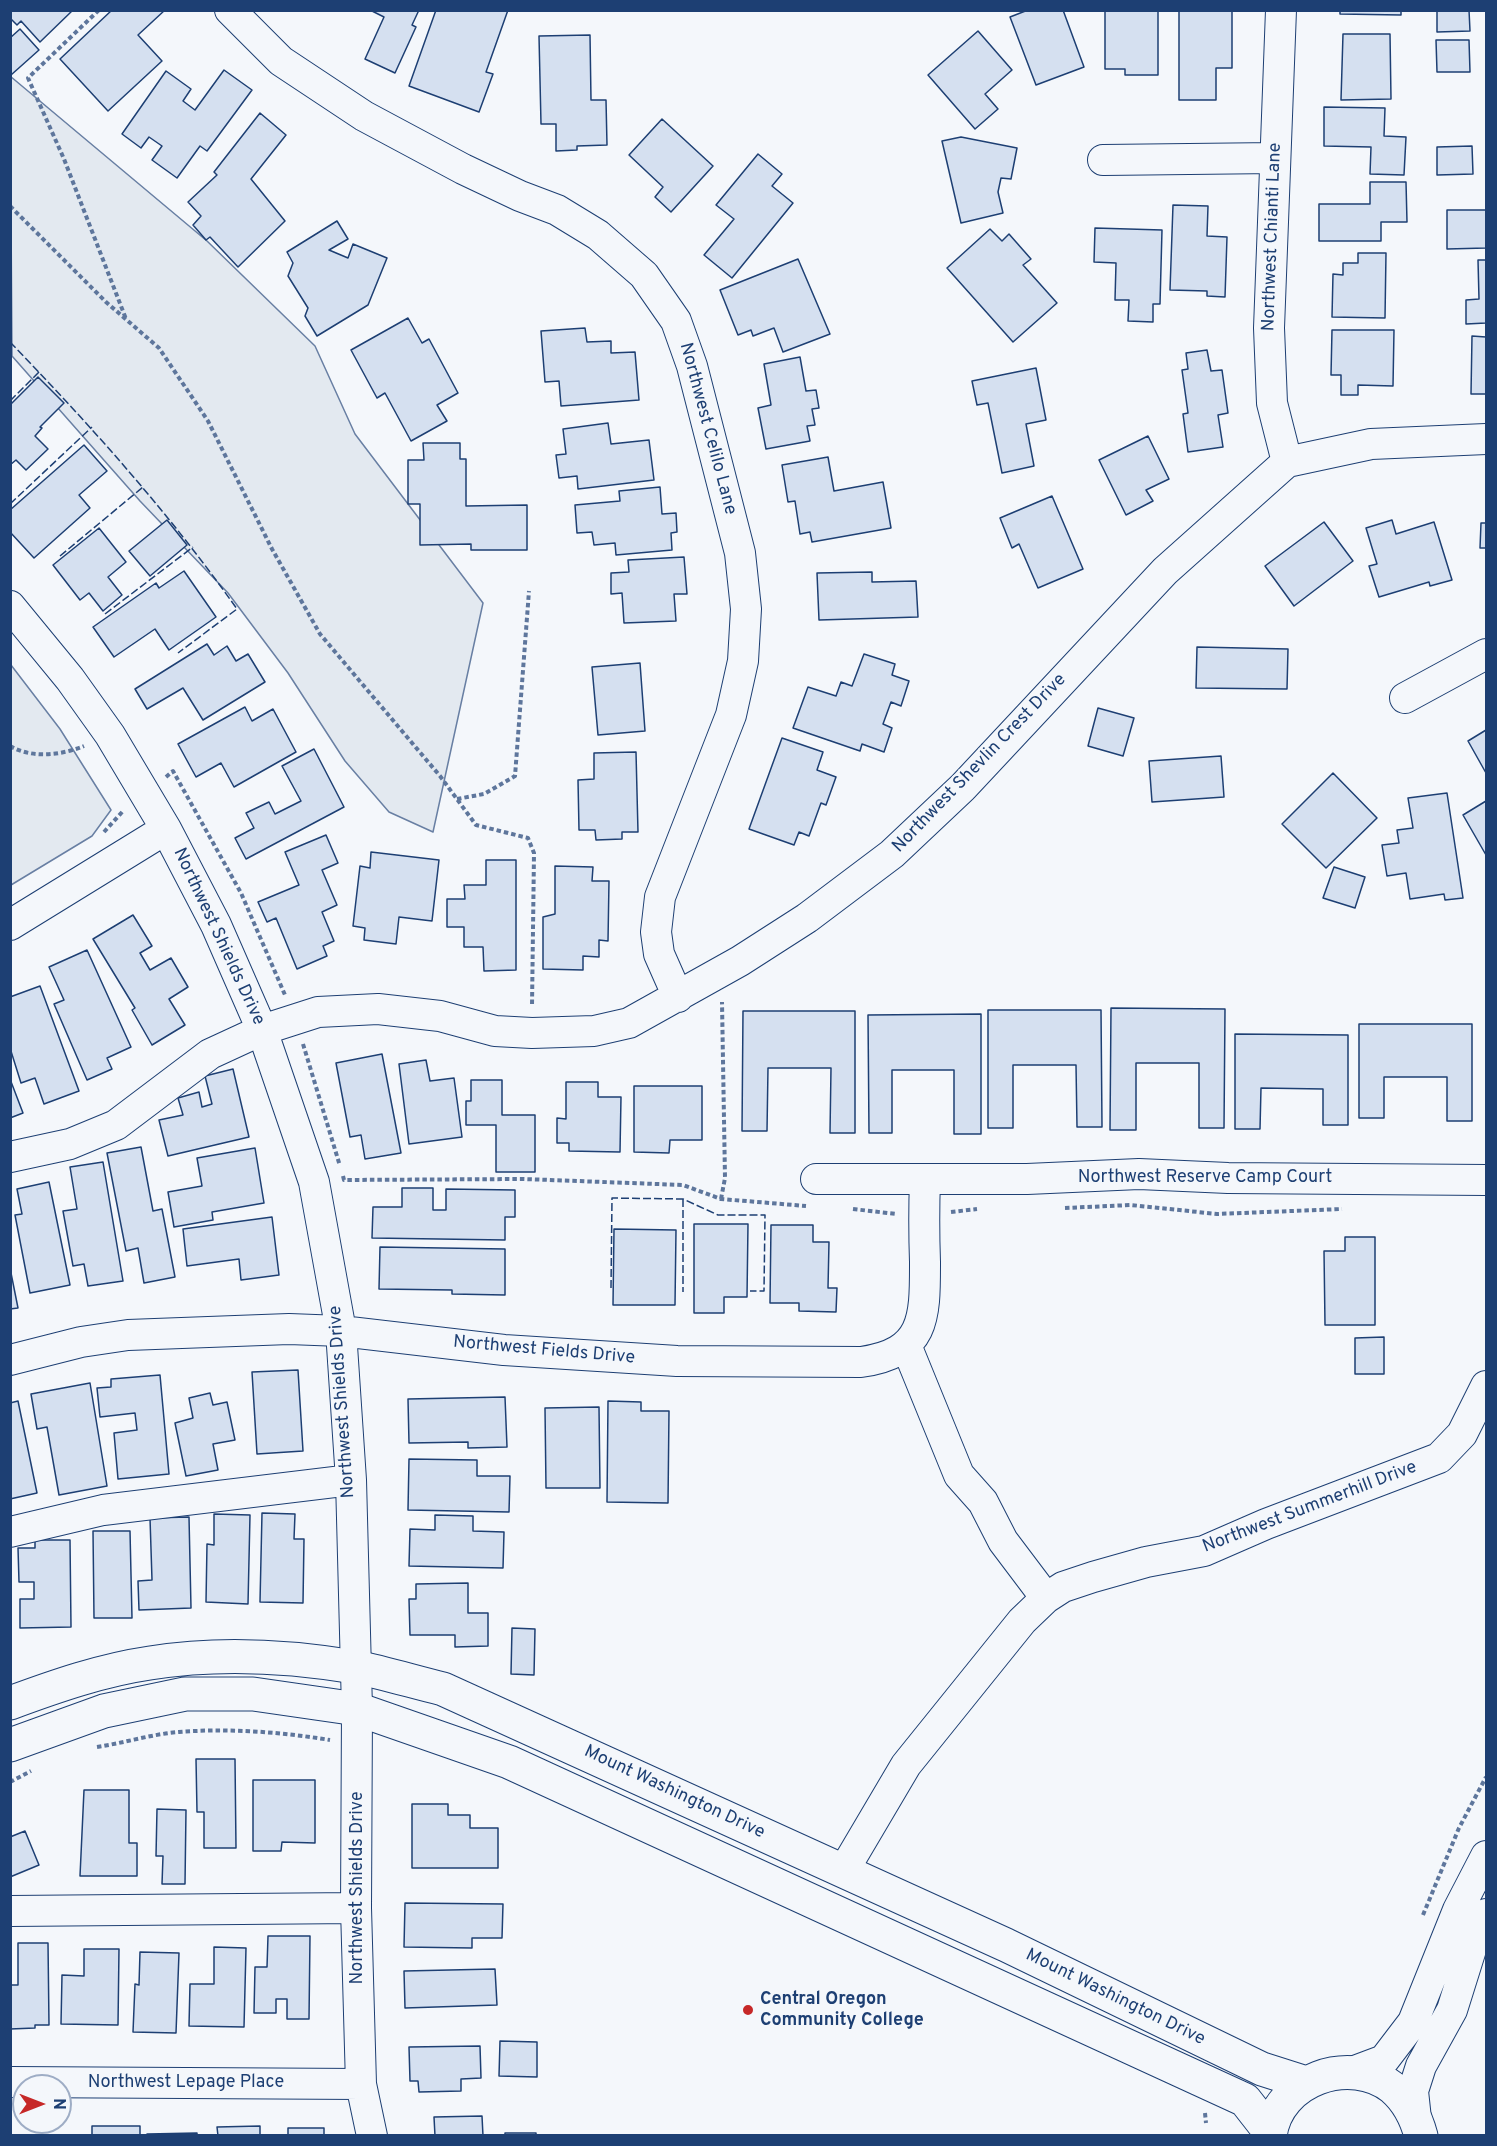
<!DOCTYPE html>
<style>
body{margin:0}
#map{position:relative;width:1497px;height:2146px;overflow:hidden;background:#f4f7fb;font-family:Overpass,sans-serif}
canvas{display:block}
.frame{position:absolute;inset:0;border:12px solid #1d3f73;pointer-events:none}
.north{position:absolute;left:12px;top:2074px;width:60px;height:60px;box-sizing:border-box;background:#f4f7fb;border:2px solid #9eadc5;border-radius:50%;rotate:90deg;font-size:16px;font-weight:700;line-height:24px;text-align:center;color:#1d3f73}
.north::after{content:'';display:block;margin:auto;width:21px;height:27px;background:#c62828;clip-path:polygon(50% 0,100% 100%,50% 72%,0 100%)}
</style>
<div id="map">
<canvas width="1497" height="2146"></canvas>
<div class="frame"></div>
<div class="north">N</div>
</div>
<script>
const context = document.querySelector('canvas').getContext('2d');
context.lineJoin = 'round';
function fillPath(path, color) { context.fillStyle = color; context.fill(path, 'evenodd'); }
function stroke(path, color, width, dash) { context.strokeStyle = color; context.lineWidth = width; context.lineCap = dash ? 'butt' : 'round'; context.setLineDash(dash || []); context.stroke(path); }
function drawText(font, color, halo, rows, align = 'center') {
  context.font = font + ' Overpass,sans-serif'; context.lineWidth = 4.5; context.setLineDash([]); context.textBaseline = 'middle'; context.strokeStyle = halo; context.fillStyle = color; for (const [text, x, y, turn = 0] of rows) {
    context.save(); context.translate(x, y); context.rotate((+turn || 0) * Math.PI / 180); context.textAlign = isNaN(turn) ? turn : align; if (halo) context.strokeText(text, 0, 0); context.fillText(text, 0, 0); context.restore();
  }
}
const green = new Path2D(`
 M10 76 207 241 315 346 355 434 483 603 433 832 389 812 345 761 288 673 228 593 140 501 12 356Z
 M11 665 60 729 111 810 92 836 11 885Z`);
fillPath(green, '#e3e9f0');
stroke(green, '#687fa3', 1.5);
const building = new Path2D(`
 M10 10H73L40 42 21 21 17 25 10 18Z
 M112 10H165L138 35 162 61 108 111 60 59Z
 M370 10H419L412 25 416 27 395 73 365 59 384 17Z
 M436 10H508L486 72 493 74 479 112 409 86Z
 M1028 10H1063L1084 67 1036 85 1010 17Z
 M1105 10H1158V75H1125V69H1105Z
 M1179 10H1232V68H1216V100H1179Z
 M1340 10H1401V15L1340 14Z
 M1437 10H1469L1470 31 1437 32Z
 M20 29 39 50 11 75 10 38Z
 M978 31 1012 70 985 94 998 109 975 129 928 75Z
 M1343 34H1390L1391 99 1341 100Z
 M590 35 591 100H606L607 145 577 146V150L556 151V124H541L539 36Z
 M1436 40H1469L1470 72H1437Z
 M224 70 252 90 207 151 200 146 177 178 152 160 162 146 149 137 141 148 122 134 166 71 191 89 183 101 195 110Z
 M1324 107 1385 108 1384 136 1406 137 1404 175 1370 174 1371 147 1324 146Z
 M260 113 286 135 251 179 285 221 238 267 210 237 206 240 193 225 201 216 188 202 217 175 214 172Z
 M662 119 713 166 671 212 655 197 663 187 629 155Z
 M961 137 1017 148 1011 179 1001 178 998 192 1003 213 961 223 942 141Z
 M1472 146 1473 174 1437 175V147Z
 M758 154 782 174 772 186 793 203 732 278 704 255 734 219 716 205Z
 M1370 182H1406L1407 222H1381V241H1319V204H1370Z
 M1173 205 1208 206 1207 236 1227 237 1225 297 1207 296V291L1170 290Z
 M1447 210H1486V248L1447 249Z
 M337 221 348 239 329 250 348 258 353 244 387 258 368 305 317 336 305 316 308 308 288 276 293 263 287 252Z
 M1095 228 1162 230 1160 304H1153V322L1128 321 1129 300H1115L1116 263 1094 262Z
 M990 229 1002 241 1009 234 1031 259 1023 265 1057 303 1013 342 947 268Z
 M1358 253H1386L1385 318 1332 317 1333 274 1343 275V263H1358Z
 M798 259 830 334 783 352 774 328 753 336 751 330 738 335 720 290Z
 M1478 260H1486V323L1466 324V300L1479 299Z
 M408 318 422 343 429 339 458 393 437 405 447 421 411 441 385 393 377 398 351 350Z
 M585 328 587 342 611 341V353L635 352 639 400 561 406 559 381 545 382 541 331Z
 M1332 330H1394L1393 386 1358 385V395H1341V375H1331Z
 M1472 336 1486 337V394H1471Z
 M1207 350 1211 371 1222 370 1228 413 1218 415 1223 447 1188 452 1183 414 1188 413 1182 370 1188 369 1186 353Z
 M800 357 806 391 816 390 819 408 812 409 815 425 807 426 810 441 766 449 758 408 771 405 764 364Z
 M1036 368 1046 420 1026 424 1034 466 1002 473 988 403 977 405 972 381Z
 M38 377 64 403 40 427 42 428 35 436 48 449 26 470 16 460 10 465V405Z
 M608 423 611 444 649 440 654 480 578 489 577 476 559 478 556 455 566 454 563 429Z
 M1148 436 1169 479 1146 490 1153 501 1126 515 1099 460Z
 M423 443H460V459H466V506L527 505V550H471V544L420 545V504H408V460H424Z
 M84 445 107 471 79 495 90 508 34 558 10 532V510Z
 M828 457 834 491 883 482 891 528 812 542 810 532 800 534 795 501 788 502 782 465Z
 M660 487 662 514 676 513 677 532 671 533 672 550 616 555 615 543 594 545 592 532 577 533 575 505 620 501 619 491Z
 M1052 496 1083 569 1038 588 1019 544 1012 548 1000 518Z
 M167 520 187 545 150 576 129 551Z
 M1392 520 1396 534 1434 522 1452 580 1430 586 1429 582 1379 597 1369 566 1377 564 1366 528Z
 M1324 522 1353 561 1294 606 1265 566Z
 M1481 523H1486V548H1480Z
 M99 528 126 562 108 577 122 595 103 611 89 593 80 600 53 565Z
 M684 557 687 594H674L676 621 624 623 622 593 611 594V573L629 572 628 560Z
 M184 571 216 617 169 650 155 629 114 657 93 627 156 583 159 588Z
 M872 572V582L916 581 918 617 819 620 817 573Z
 M207 644 214 655 227 646 236 661 248 654 265 682 203 720 183 688 147 709 135 689Z
 M1197 647 1288 649 1287 689 1196 688Z
 M864 654 895 664 892 675 909 681 901 706 891 702 883 724 892 728 884 752 862 744 860 751 793 728 808 687 836 696 841 682 852 686Z
 M640 663 645 731 598 735 592 667Z
 M245 707 252 721 273 709 296 752 234 787 221 763 196 777 178 744Z
 M1098 708 1134 718 1123 756 1088 746Z
 M1486 730V773L1468 741Z
 M782 738 823 752 817 770 836 777 826 805 821 803 809 836 799 832 794 845 749 829Z
 M314 749 344 807 246 859 235 838 254 828 246 813 269 802 275 814 301 801 282 766Z
 M636 752 638 832H622V839L596 840 595 830H579L578 780 594 779V753Z
 M1221 756 1224 797 1152 802 1149 761Z
 M1333 773 1377 818 1326 868 1282 824Z
 M1447 793 1463 898 1445 900 1444 894 1410 899 1406 873 1387 876 1382 845 1399 843 1397 830 1413 828 1408 798Z
 M1486 801V855L1463 815Z
 M326 835 338 863 322 870 337 905 322 912 334 941 323 946 327 956 297 969 276 918 267 922 258 902 299 885 285 852Z
 M371 852 439 860 432 921 399 917 396 944 364 940 365 928 353 926 360 866 370 868Z
 M486 860H516V970L484 971 483 947H464V927H447V899H465L464 885H486Z
 M555 866 593 867 592 881H609L608 941 599 940V957L583 956V970L543 969V917L555 914Z
 M1334 867 1365 877 1355 908 1323 898Z
 M133 915 152 946 140 953 150 970 171 958 188 987 169 999 185 1025 152 1045 132 1010 135 1008 93 939Z
 M87 950 131 1047 107 1058 112 1069 87 1080 54 1004 64 1000 49 967Z
 M40 986 79 1091 44 1104 35 1078 21 1083 10 1048V997Z
 M1111 1008 1225 1009 1224 1128H1199V1063H1136V1130H1110Z
 M988 1010H1101L1102 1127H1077L1076 1065H1013V1128H988Z
 M743 1011H855V1133H830L831 1068H768L767 1131H742Z
 M981 1014V1134H954V1070H892V1133H869L868 1015Z
 M1359 1024H1472V1121H1447V1077H1384V1118H1359Z
 M1235 1034 1348 1035V1125H1323V1089L1261 1088 1260 1129H1235Z
 M382 1054 401 1153 365 1159 361 1135 350 1137 336 1063Z
 M426 1060 430 1081 454 1078 462 1137 409 1144 399 1064Z
 M233 1069 249 1137 168 1156 159 1120 183 1115 178 1098 199 1092 202 1107 212 1104 205 1076Z
 M10 1079 23 1113 10 1118Z
 M471 1080H502V1115H535V1172H496V1125H466V1101H471Z
 M566 1082H598V1097H621L620 1152 569 1151V1143H557V1118L566 1119Z
 M634 1086H702V1140H670L669 1153 634 1152Z
 M141 1147 153 1211 162 1209 175 1277 144 1283 138 1248 126 1251 107 1153Z
 M255 1148 264 1203 212 1212 213 1220 174 1227 168 1192 202 1186 197 1158Z
 M103 1162 123 1281 88 1286 84 1264 73 1266 63 1211 77 1209 70 1167Z
 M49 1182 70 1285 30 1293 15 1215 22 1214 17 1189Z
 M402 1188H433V1210H446V1189L515 1190V1217H505V1240L372 1238 373 1207H402Z
 M272 1217 279 1275 241 1280 239 1259 187 1266 183 1229Z
 M694 1224H748L747 1297H724V1313H694Z
 M771 1225H813V1242H829L828 1288H837L836 1312 799 1311V1303H770Z
 M614 1229 676 1230 675 1305H613Z
 M1345 1237H1375V1325H1325L1324 1251H1345Z
 M380 1247 505 1249V1295L452 1294V1290L379 1289Z
 M10 1268 18 1308 10 1309Z
 M1384 1337V1374H1355V1338Z
 M298 1370 303 1451 257 1454 252 1372Z
 M160 1375 169 1474 118 1479 114 1433 137 1430 135 1413 100 1417 97 1388 111 1387V1379Z
 M90 1383 107 1486 59 1495 47 1427 37 1429 31 1394Z
 M210 1393 213 1405 227 1402 235 1440 213 1444 218 1470 186 1476 175 1423 193 1418 189 1398Z
 M505 1397 507 1447 468 1448V1442L409 1443 408 1399Z
 M18 1401 37 1493 10 1499V1403Z
 M608 1401 641 1402V1411H669L668 1503 607 1502Z
 M599 1407 600 1488H546L545 1408Z
 M409 1459 477 1460V1476H510L509 1512 408 1510Z
 M262 1513 295 1514 294 1539H304L303 1603 260 1602Z
 M214 1514 250 1515 248 1604 206 1602 207 1544 214 1545Z
 M435 1515 473 1516V1531L504 1532 503 1568 409 1566 410 1529 435 1530Z
 M189 1517 191 1608 139 1610 138 1581 152 1580 150 1518Z
 M93 1531H130L132 1618H94Z
 M35 1540H70L71 1627 20 1628V1599H34V1582H19L18 1548H35Z
 M468 1583V1613H488V1646L455 1647V1635H410L409 1599H416V1584Z
 M512 1628 535 1629 534 1675 511 1674Z
 M196 1759H235L236 1848H204V1812H197Z
 M253 1780H315V1843L282 1842 281 1851H253Z
 M84 1790H129V1843H137V1876H80Z
 M412 1804H448V1815H470V1828H498V1868H412Z
 M157 1809 186 1810 185 1884H162L163 1856H156Z
 M25 1831 39 1865 10 1877V1837Z
 M405 1903 503 1904 502 1938H472V1948L404 1947Z
 M268 1936H310L309 2019H287V1999H276V2013H254L255 1967H267Z
 M18 1943H48L49 2025H35V2028L10 2029V1985H18Z
 M214 1947 246 1948 244 2027 189 2026 190 1984H214Z
 M84 1949H119L118 2025 61 2024 62 1975 84 1976Z
 M140 1952 179 1953 176 2033 133 2032 135 1984 139 1985Z
 M495 1969 497 2005 405 2008 404 1971Z
 M500 2041 537 2042V2077L499 2076Z
 M480 2046 481 2078 461 2079V2091L419 2092 418 2081H410L409 2047Z
 M482 2116 483 2136H435L434 2117Z
 M92 2126H140V2136H92Z
 M260 2126V2136H218L217 2127Z
 M288 2128H324V2136H288Z
 M197 2133V2136H147V2134Z
 M505 2133H536V2136H505Z`);
fillPath(building, '#d5e0f0');
stroke(building, '#1d3f73', 1.5);
const minor = new Path2D(`
 M230 10 281 61 364 116 463 169 520 196 557 210 598 235 644 275 676 321 692 366 740 553 746 609 743 661 731 715 660 897 656 932 659 954 678 997
 M1281 10 1269 328 1272 403 1287 462
 M1103 160 1275 158
 M10 606 70 679 110 735 166 829 216 925 262 1030 314 1182 341 1331 351 1480 357 1709 356 1908 361 2084 372 2136
 M1405 698 1486 654
 M10 925 166 829
 M10 1157 70 1144 116 1125 210 1054 262 1030 318 1012 378 1009 440 1016 495 1031 532 1033 594 1031 629 1023 740 961 807 918 892 854 963 787 1165 571 1287 462 1371 444 1486 439
 M816 1179H1027L1139 1174 1228 1178 1486 1180
 M906 1345 959 1475 983 1502 1003 1541 1046 1598
 M10 1360 81 1342 128 1335 289 1329 341 1331 504 1350 677 1361 861 1362C926 1353 925 1317 925 1262 924 1234 924 1207 925 1179
 M10 1532 103 1510 351 1480
 M844 1870 906 1765 1022 1621 1046 1598 1063 1587 1093 1577 1146 1562 1204 1551 1266 1524 1439 1458 1462 1434 1486 1386
 M10 1911 356 1908
 M1352 2072 1384 2060 1413 2022 1458 1910 1486 1856
 M10 2082 361 2084
 M1416 2119 1413 2091 1421 2066 1452 2010 1473 1943 1486 1914`);
const major = new Path2D(`
 M10 1703C56 1686 102 1670 150 1663 217 1652 289 1656 355 1667 385 1673 414 1682 443 1689L1006 1945 1262 2069 1306 2083
 M10 1745 104 1711 185 1694H253L357 1709 509 1762 1245 2100 1270 2132
 M1270 2136C1277 2079 1351 2054 1393 2088 1408 2101 1416 2117 1421 2136`);
stroke(minor, '#1d3f73', 32);
stroke(major, '#1d3f73', 35);
stroke(new Path2D(`
 M99 10 28 78 64 159 126 319
 M10 206 106 302 159 348 208 421 272 549 320 634 440 776 476 825 528 838 534 853 532 1006
 M10 746C32 759 62 755 84 746
 M166 777 173 771 241 893 285 995
 M457 799 484 794 515 776 529 591
 M104 832 123 811
 M303 1044 340 1166
 M343 1176 344 1180 524 1179 683 1185 721 1199 806 1206
 M721 1199 725 1178 722 1002
 M1065 1208 1131 1205 1217 1214 1342 1209
 M853 1209 896 1214
 M951 1212 977 1209
 M97 1747C124 1743 152 1734 179 1732 229 1728 281 1732 330 1740
 M10 1782 31 1771
 M1423 1915 1459 1828 1486 1777
 M1205 2113 1206 2123`), '#5e769c', 4, [4.5, 3]);
stroke(minor, '#f4f7fb', 30);
stroke(major, '#f4f7fb', 33);
stroke(new Path2D(`
 M10 342C92 427 169 513 237 609L178 653
 M10 401 39 372
 M10 504 92 427
 M60 556 143 487
 M105 614 193 547
 M683 1199V1292
 M611 1288 612 1198 683 1199 718 1215H765L764 1291H750`), '#1d3f73', 1.5, [8, 3]);
for (const [x, y, r, color] of [
 [748,2010,6,"#c62828"]
]) { const dot = new Path2D(); dot.arc(x, y, r, 0, 2 * Math.PI); context.fillStyle = color; context.fill(dot); stroke(dot, '#f4f7fb', 2); }
drawText('18px', '#1d3f73', '#f4f7fb', [
 ["Northwest Chianti Lane",1273,237,-88],
 ["Northwest Celilo Lane",707,429,75],
 ["Northwest Shevlin Crest Drive",980,764,-46],
 ["Northwest Shields Drive",218,937,65],
 ["Northwest Reserve Camp Court",1205,1178],
 ["Northwest Fields Drive",544,1351,5],
 ["Northwest Shields Drive",343,1402,-94],
 ["Northwest Summerhill Drive",1310,1508,-21],
 ["Mount Washington Drive",674,1793,25],
 ["Northwest Shields Drive",358,1888,-90],
 ["Mount Washington Drive",1115,1998,26],
 ["Northwest Lepage Place",186,2083]
]);
drawText('bold 18px', '#1d3f73', '#f4f7fb', [
 ["Central Oregon",760,2000],
 ["Community College",760,2021]
], 'left');
</script>
